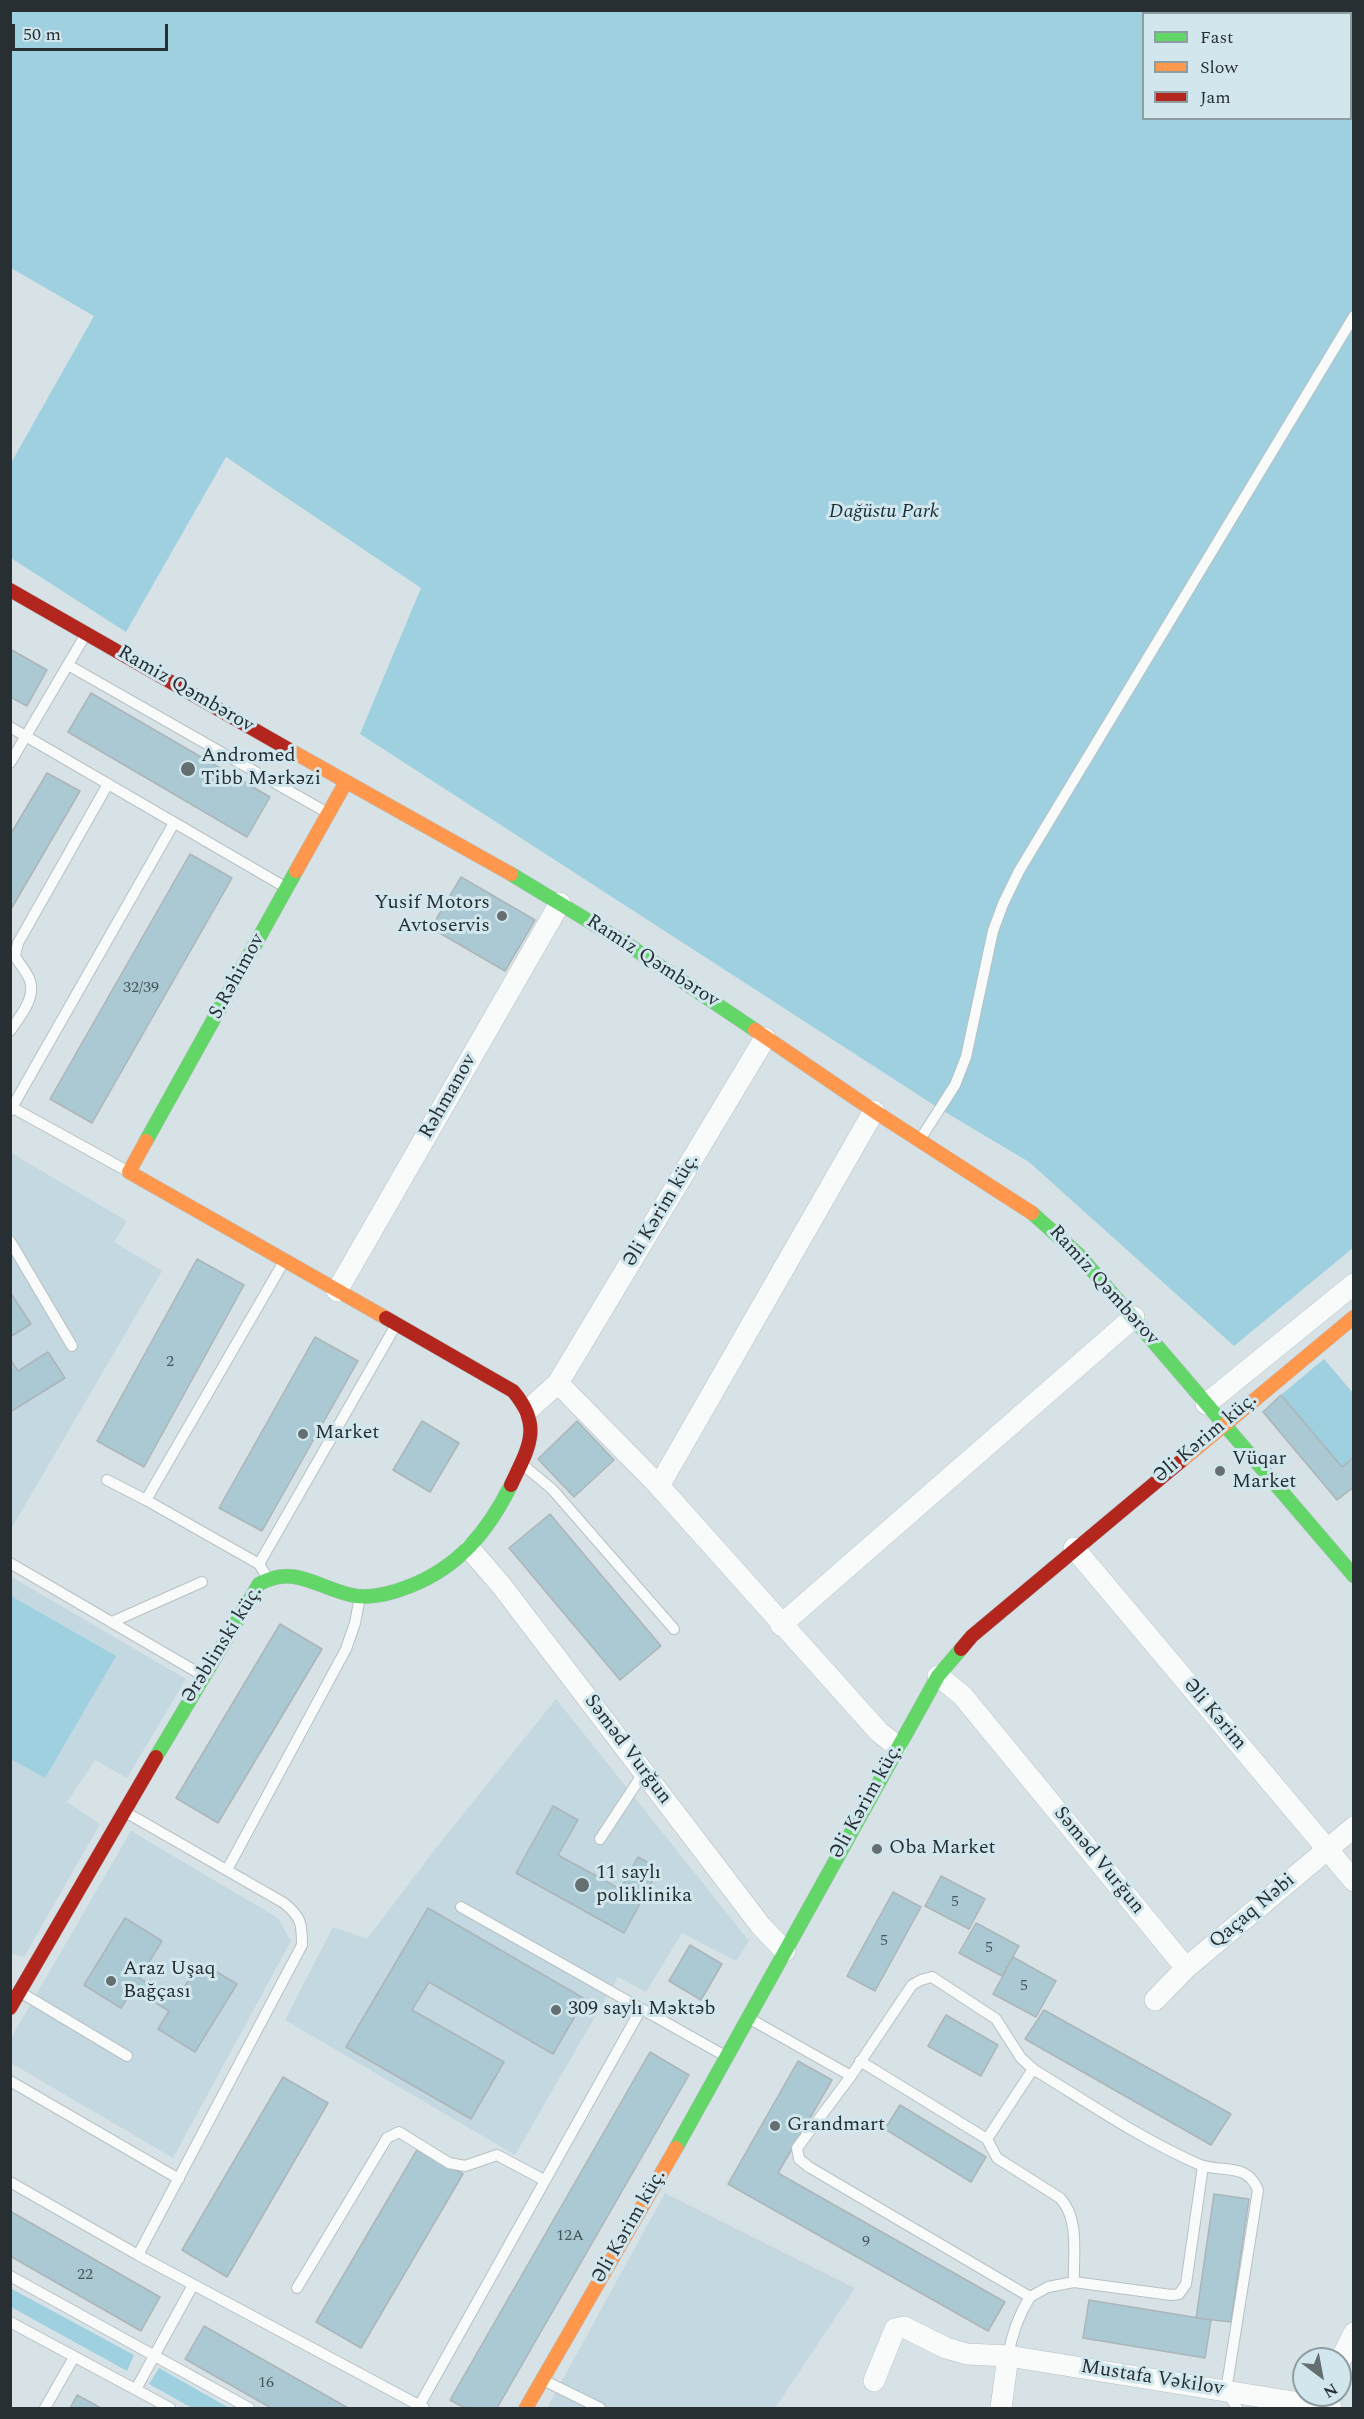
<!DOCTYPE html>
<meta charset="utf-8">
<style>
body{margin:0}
#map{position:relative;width:1364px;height:2419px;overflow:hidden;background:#d7e2e7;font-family:Spectral,serif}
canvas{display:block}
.frame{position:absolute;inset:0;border:12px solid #272f32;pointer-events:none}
.legend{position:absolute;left:1142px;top:12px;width:210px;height:108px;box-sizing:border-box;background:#d1e6ed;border:2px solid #8d9da2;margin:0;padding:8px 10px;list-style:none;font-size:18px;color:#272f32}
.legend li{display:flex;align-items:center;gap:12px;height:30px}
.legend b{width:30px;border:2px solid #8d9da2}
.north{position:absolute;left:1292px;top:2347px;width:60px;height:60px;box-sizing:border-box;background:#d1e6ed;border:2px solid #8d9da2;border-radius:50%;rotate:148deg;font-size:16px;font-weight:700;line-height:24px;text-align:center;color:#272f32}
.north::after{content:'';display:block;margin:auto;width:21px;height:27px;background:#656e71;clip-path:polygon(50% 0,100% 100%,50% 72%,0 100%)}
.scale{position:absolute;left:12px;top:24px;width:156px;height:27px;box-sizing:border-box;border:3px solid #272f32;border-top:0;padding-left:8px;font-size:18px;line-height:21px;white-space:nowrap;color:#272f32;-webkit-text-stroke:4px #d1e6ed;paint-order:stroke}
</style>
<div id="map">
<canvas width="1364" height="2419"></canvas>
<div class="frame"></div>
<ul class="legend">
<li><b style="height:8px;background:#63d668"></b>Fast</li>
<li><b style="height:8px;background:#ff974d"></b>Slow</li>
<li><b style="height:8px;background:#b3261e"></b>Jam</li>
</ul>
<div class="north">N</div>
<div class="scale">50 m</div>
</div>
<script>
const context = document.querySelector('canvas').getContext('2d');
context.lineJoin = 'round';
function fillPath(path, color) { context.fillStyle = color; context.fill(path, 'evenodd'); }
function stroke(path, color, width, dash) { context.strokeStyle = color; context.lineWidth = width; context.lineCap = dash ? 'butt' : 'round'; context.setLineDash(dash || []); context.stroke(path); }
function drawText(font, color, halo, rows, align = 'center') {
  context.font = font + ' Spectral,serif'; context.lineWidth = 6; context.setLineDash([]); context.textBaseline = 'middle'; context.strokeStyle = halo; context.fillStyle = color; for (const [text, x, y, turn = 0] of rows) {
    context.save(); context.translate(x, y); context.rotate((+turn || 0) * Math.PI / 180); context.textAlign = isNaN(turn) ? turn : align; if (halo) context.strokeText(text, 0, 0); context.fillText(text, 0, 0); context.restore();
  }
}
fillPath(new Path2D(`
 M11 1153 127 1221 114 1242 162 1271 11 1529Z
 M10 1576 186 1679 127 1778 95 1760 67 1802 100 1824 24 1957 10 1953Z
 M556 1699 749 1941 736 1961 682 1933 646 1992 618 1977 515 2155 285 2020 333 1927 367 1939 436 1848Z
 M131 1831 278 1918 291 1941 173 2158 11 2063V2038Z
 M665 2193 855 2288 775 2408H547Z`), '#c3d8e1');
fillPath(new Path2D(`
 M11 11H1353V1248L1234 1346 1029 1162 940 1109 360 734 421 588 226 457 126 632 11 558V463L94 316 11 268ZM1144 14H1350V118H1144Z
 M1324 1359 1353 1393V1457L1342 1467 1281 1395Z
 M11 1596 116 1656 45 1778 11 1759Z
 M10 2288 134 2355 127 2371 11 2307Z
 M159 2368 229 2408H192L149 2384Z`), '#9ed0e0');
const building = new Path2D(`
 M10 649 47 670 27 706 10 697Z
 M91 693 270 797 247 837 68 732Z
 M47 773 80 791 10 911V835Z
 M190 854 232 878 92 1123 50 1099Z
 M461 877 535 920 505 971 431 928Z
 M197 1259 244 1285 144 1467 97 1441Z
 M10 1292 31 1324 10 1337Z
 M315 1337 358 1361 262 1531 219 1508Z
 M48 1352 65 1378 10 1412V1359L18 1371Z
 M1281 1395 1342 1467 1354 1457V1487L1337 1500 1263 1412Z
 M422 1421 459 1443 430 1492 393 1470Z
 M577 1421 614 1460 574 1497 538 1459Z
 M550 1514 661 1646 620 1680 509 1548Z
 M280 1624 322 1649 218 1823 176 1798Z
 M553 1806 578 1820 558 1855 620 1889 638 1857 659 1869 624 1933 516 1873Z
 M941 1876 985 1899 969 1929 925 1906Z
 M893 1892 921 1907 875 1991 847 1976Z
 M428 1908 585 1999 553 2054 429 1982 412 2010 504 2062 471 2119 346 2047Z
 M125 1918 162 1941 139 1978 176 2000 200 1962 237 1984 195 2052 158 2029 169 2011 133 1989 121 2008 84 1985Z
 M976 1923 1019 1946 1002 1976 959 1953Z
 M690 1945 722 1964 701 2000 669 1981Z
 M1013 1957 1056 1981 1036 2017 993 1994Z
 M1044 2010 1231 2114 1211 2145 1025 2039Z
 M946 2015 998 2045 981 2076 928 2046Z
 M650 2052 689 2075 497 2408H465L450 2400Z
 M798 2061 832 2080 778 2173 1005 2302 988 2331 728 2184Z
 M283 2077 328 2103 227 2277 182 2250Z
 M900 2105 986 2157 971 2182 885 2129Z
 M418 2148 463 2174 361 2348 316 2322Z
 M1214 2194 1249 2199 1231 2322 1196 2318Z
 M10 2211 160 2297 141 2331 10 2256Z
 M1089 2300 1211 2320 1205 2358 1083 2338Z
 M204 2326 348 2408H271L185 2359Z
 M77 2395 101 2408H70Z`);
fillPath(building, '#aac9d3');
stroke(building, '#acb5b9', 1.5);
const lane = new Path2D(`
 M68 665 326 812
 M10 727 285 887
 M10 763 86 634
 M10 1031C19 1018 36 998 30 981 28 973 19 964 15 956L18 943 108 784
 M13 1108 129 1172
 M10 1111 174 823
 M921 1138 955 1085 966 1057 993 931 1003 904 1019 871 1354 316
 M10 1241 72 1346
 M523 1465 552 1489 674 1629
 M107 1480 146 1500
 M10 1563 202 1675
 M259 1564 396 1325
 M267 1577 259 1564 146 1500 283 1263
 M112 1622 202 1582
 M127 1813 284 1903C301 1917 302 1923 302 1945L138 2255 424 2408
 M600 1839 644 1772
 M227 1870 346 1649 355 1623 360 1597
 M461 1907 727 2057
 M20 1992 127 2056
 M752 2020 851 2076
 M860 2061 987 2139 997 2158 1060 2198C1080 2219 1073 2255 1074 2282
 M10 2081 179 2179
 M987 2139 1033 2069
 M10 2182 138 2255
 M10 2276 249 2408
 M297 2288 387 2138 399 2132 449 2163 465 2166 497 2155 544 2180
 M1030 2297 1048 2287 1074 2282 1171 2295 1179 2294 1186 2284 1203 2166
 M10 2322 170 2408
 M1008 2356C1012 2333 1018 2316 1030 2297L809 2167 799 2159 797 2148 851 2076 912 1985 921 1980 932 1977 996 2019 1021 2058 1033 2069C1087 2102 1141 2139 1198 2164 1222 2174 1246 2161 1258 2190L1226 2391 1237 2408
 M543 2380 600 2408
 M136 2389 193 2285
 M419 2406 641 2009
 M45 2408 74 2357`);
const street = new Path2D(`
 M337 1291 560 903
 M558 1383 765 1038
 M1206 1404 1354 1284
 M528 1410 558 1383 659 1486 879 1732 897 1746
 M659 1486 874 1111
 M1074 1548 1354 1881
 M470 1549 501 1585 761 1926 785 1951
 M781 1625 1134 1317
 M938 1676 962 1695 1186 1968
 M1155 2000 1186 1968 1354 1827
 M1340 2361 1354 2333
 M874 2381 895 2329 904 2327 946 2348 967 2354 1008 2356 1331 2408
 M1001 2408 1008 2356`);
const fast = new Path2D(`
 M511 874 630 946 755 1030
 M146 1141 296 871
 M1032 1213 1079 1255 1354 1576
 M156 1757 259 1584C296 1563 319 1590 356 1596 374 1598 393 1593 410 1586 459 1567 488 1531 511 1485
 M676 2148 938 1676 961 1649`);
const slow = new Path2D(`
 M288 749 511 874
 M296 871 346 782
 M755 1030 874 1111 1032 1213
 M146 1141 129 1172 386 1318
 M1180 1462 1354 1317
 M526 2408 676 2148`);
const jam = new Path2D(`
 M10 590 288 749
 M386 1318 513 1391C543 1426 529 1447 511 1485
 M961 1649 972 1636 1180 1462
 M10 2008 156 1757`);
stroke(lane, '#b7c0c3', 12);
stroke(street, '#b7c0c3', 22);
stroke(fast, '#b7c0c3', 15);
stroke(slow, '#b7c0c3', 15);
stroke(jam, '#b7c0c3', 15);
stroke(lane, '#f9fbfb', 10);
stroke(street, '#f9fbfb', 21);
stroke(fast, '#63d668', 14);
stroke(slow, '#ff974d', 14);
stroke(jam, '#b3261e', 14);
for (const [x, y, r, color] of [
 [188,769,8,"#656e71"],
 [502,916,6,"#656e71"],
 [303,1434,6,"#656e71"],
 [1220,1471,6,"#656e71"],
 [877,1849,6,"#656e71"],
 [582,1885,8,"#656e71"],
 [111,1981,6,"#656e71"],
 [556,2010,6,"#656e71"],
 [775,2126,6,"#656e71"]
]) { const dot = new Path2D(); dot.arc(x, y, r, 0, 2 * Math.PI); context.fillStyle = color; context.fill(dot); stroke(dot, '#d1e6ed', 2); }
drawText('16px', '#48565a', null, [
 ["32/39",141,989],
 ["2",170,1363],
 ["5",955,1903],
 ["5",884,1942],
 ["5",989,1949],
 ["5",1024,1987],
 ["12A",570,2237],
 ["9",866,2243],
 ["22",85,2276],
 ["16",266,2384]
]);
drawText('italic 20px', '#192f37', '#d1e6ed', [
 ["Dağüstu Park",884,513]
]);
drawText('20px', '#272f32', '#d1e6ed', [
 ["Ramiz Qəmbərov",185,690,30],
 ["Ramiz Qəmbərov",652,962,33],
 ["S.Rəhimov",238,977,-61],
 ["Rəhmanov",449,1097,-60],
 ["Əli Kərim küç.",662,1211,-59],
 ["Ramiz Qəmbərov",1103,1286,48],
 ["Əli Kərim küç.",1206,1439,-40],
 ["Ərəblinski küç.",223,1645,-58],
 ["Əli Kərim",1214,1715,50],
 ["Səməd Vurğun",627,1750,53],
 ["Əli Kərim küç.",867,1802,-61],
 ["Səməd Vurğun",1098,1861,51],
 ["Qaçaq Nəbi",1253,1912,-40],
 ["Əli Kərim küç.",630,2227,-60],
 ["Mustafa Vəkilov",1152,2379,9]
]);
drawText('20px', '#272f32', '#d1e6ed', [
 ["Andromed",201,757],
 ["Tibb Mərkəzi",201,780],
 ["Yusif Motors",490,904,"right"],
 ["Avtoservis",490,927,"right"],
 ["Market",315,1434],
 ["Vüqar",1232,1460],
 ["Market",1232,1483],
 ["Oba Market",889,1849],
 ["11 saylı",596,1874],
 ["poliklinika",596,1897],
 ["Araz Uşaq",123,1970],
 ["Bağçası",123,1993],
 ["309 saylı Məktəb",568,2010],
 ["Grandmart",787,2126]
], 'left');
</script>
